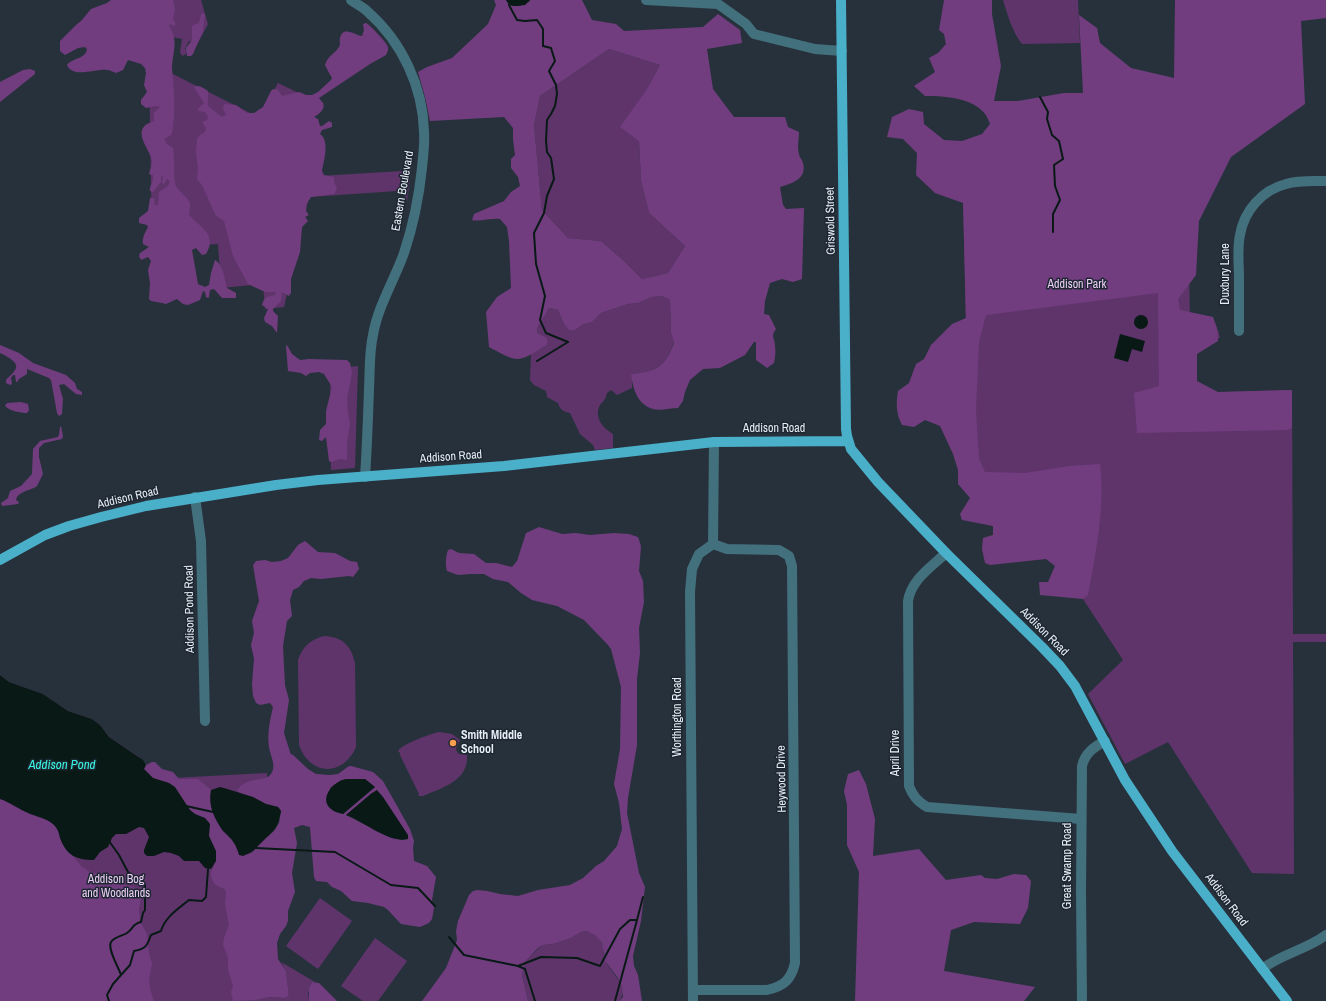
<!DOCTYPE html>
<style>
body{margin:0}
canvas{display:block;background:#27313c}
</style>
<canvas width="1326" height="1001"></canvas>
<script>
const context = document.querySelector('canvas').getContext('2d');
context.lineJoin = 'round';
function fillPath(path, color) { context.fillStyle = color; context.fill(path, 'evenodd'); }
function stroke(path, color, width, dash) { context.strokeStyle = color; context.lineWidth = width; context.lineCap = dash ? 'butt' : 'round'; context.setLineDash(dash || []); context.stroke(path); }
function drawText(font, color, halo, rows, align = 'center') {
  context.font = font + ' "Archivo Narrow",sans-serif'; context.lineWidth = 3; context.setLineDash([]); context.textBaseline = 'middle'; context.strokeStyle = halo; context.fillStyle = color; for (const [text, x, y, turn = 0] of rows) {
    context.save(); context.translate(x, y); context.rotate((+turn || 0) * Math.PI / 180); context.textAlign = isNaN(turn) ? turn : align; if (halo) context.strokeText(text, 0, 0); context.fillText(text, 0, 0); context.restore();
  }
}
fillPath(new Path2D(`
 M149 0H201L208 24 198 43 189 41 185 49 187 51 186 54 182 56 180 52 182 39 149 32Z
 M1003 0H1078L1080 43 1022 44C1012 31 1008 16 1003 0Z
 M609 49 660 65 645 92 639 141 641 181 649 213 685 246 668 273 642 279 625 262 601 241 568 238 542 210 534 125 540 96Z
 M149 62 260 118 278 83 313 100 320 176 402 171 407 169 412 164 407 201 404 194 397 191 309 197 284 307 265 309 263 284 221 288 218 244 152 249Z
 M1187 117 1190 330H1218L1220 338H1190V393L1292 390 1293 634H1326V642H1293L1294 874 1252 873 1168 742 1125 764 1088 694 1123 660 1083 599 1082 550 969 481 962 141Z
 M662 296 670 300 671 333 674 342C665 366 657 372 632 374V388L617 395 611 390 607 393C605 402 602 401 599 407 595 419 603 428 613 434V448L595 450 593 445 580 434 570 413C564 412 560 410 558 403L547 397 546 391 534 385 530 380 531 354 547 345 537 331C538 322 546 317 548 308H550L558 310 564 324 570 330H575L582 325 592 322 601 313 628 304 638 303 652 297Z
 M358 366 355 468 331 470 330 369Z
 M324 636C342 637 351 645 355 663L356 747C343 777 310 776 299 745L298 660C303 646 310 640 324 636Z
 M0 675 9 682 43 694 68 711 92 719 100 725 109 737 139 757 146 765 144 769 154 779 267 773V997L285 998 289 996 286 971 281 962 315 982H312L308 993 309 1001H0Z
 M439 732 452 734 460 740C458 746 453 748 459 754L467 755C469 781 441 788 423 796H418L419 794 400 755V753L398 751C402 744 430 734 439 732Z
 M320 898 352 921 318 969 286 946Z
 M586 931C591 933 596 934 600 938 605 944 602 953 605 960 610 973 631 986 619 1001H528L522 975 525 962 539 948 543 945 553 944 571 938 581 932Z
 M375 938 407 961 378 1001H363L341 986Z`), '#5f346b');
fillPath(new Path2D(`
 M111 0H173L175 9 173 20 176 24 174 26 170 24 169 25C170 28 172 31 173 34 177 45 172 57 172 68 174 90 176 111 172 133L171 135 164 139 167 144 173 148C175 159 173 171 175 183 177 192 191 198 190 206 190 209 189 212 189 215 200 227 218 235 206 254L202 255 196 248 192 250 198 284 205 287 209 285 211 273 215 260C223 264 225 280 227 288L236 293V298H222L214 289 210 290 209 297 208 298 206 297 205 292 203 291 200 300 188 305 183 304 177 299 166 304 162 303 151 301 149 299 150 283 148 270 151 261 148 257 141 260 139 256 140 253 149 247 143 244C142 237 145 233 148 227L147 225 139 223V218L148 211 150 198H154L155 205H158L159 192 168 186 170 181 167 179 164 184 162 183 163 177 161 175V182L153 192 150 191C149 186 155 180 153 175L149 174C150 170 152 165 152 161 151 152 137 137 143 128 145 124 150 123 154 121V113L160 107 156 106 146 108 141 104V100L147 92 144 85 146 73 145 68 141 64 128 60 123 70 116 73C113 72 110 70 107 70 97 68 73 79 67 65 72 58 86 59 87 49L85 47 78 48 65 55 60 51V41L75 26 82 20 91 9 107 3Z
 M494 0H506L509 5 512 6 529 2 530 0H582L592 20 616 24 624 31 703 27 718 14 740 30 742 43 707 49 713 89 734 117H785L788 127 799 132C799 139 797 147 799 154 799 157 802 159 803 163 807 179 793 183 780 187L783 205 786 209 804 208 802 279 793 282 782 279 770 283 765 301 764 314 769 315 776 329C770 337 775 338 775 346 776 351 775 358 774 363L767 368 756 360V342H754L745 355 720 368 703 369 690 380 685 392 683 401 678 408C671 408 660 411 653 409 637 404 633 389 631 374 657 372 665 366 674 343L671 333 670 300 662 296 652 297 638 303 628 304 601 313 592 322 582 325 575 330H569L564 324 558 310 550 308 548 309C546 317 538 322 537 331L539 334 547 338V345C539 349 528 358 518 359 509 359 497 351 489 347L486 312 497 297 511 288 509 241 507 227 500 219C492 218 478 222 472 220L474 214 504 201 511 192 520 186 518 177 511 168V159L515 155 513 139V128L504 117 430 121 425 97 418 72 427 67 452 58 488 24 496 5ZM609 49 660 65 645 92 620 127 639 141 641 181 649 213 685 246 668 273 642 279 625 262 601 241 568 238 542 210 534 125 540 96Z
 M944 0H992V14L1001 66 994 101H1018L1064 93H1083L1079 15 1097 28 1100 43 1131 68 1174 78 1175 0H1326V18L1301 21 1305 104 1231 157 1199 221 1196 275 1178 299 1180 310 1213 317 1217 328 1218 341 1197 354V381L1218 392 1292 390V428L1287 430 1137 433 1134 393 1159 386 1158 293 986 315 979 342 976 410 979 459 985 472 1025 473 1069 466 1100 464C1105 508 1096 552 1088 595L1083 599 1040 595 1039 582H1048L1055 566 1046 559 990 565 985 563 982 549 983 538 993 535V526L962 520 960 514 970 498 958 484V470L953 454 940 426 925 420 914 427 902 425C896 414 896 403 898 391L909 383 916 364 924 359 931 345 952 324 966 318 963 203 935 193 916 175 917 153 903 139 887 137 892 117 909 109 923 112 924 124 944 140 962 141 982 134 990 124C983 98 947 96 925 96L914 86 935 72 929 58 938 53 946 44 944 34 939 30Z
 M201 14H205L203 31 193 54 191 56H187L186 48 192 40V27L193 25 199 23Z
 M366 23C369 24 385 41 387 45 389 48 388 51 386 55L370 64 319 98C320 100 322 101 323 103 326 109 318 115 314 117L318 119 320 126H322L329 121 332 123V127L322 130 320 134C330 141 324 160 322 171L324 175 334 177V182L337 189 334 194 311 197 306 205V211L309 215 305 217 308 221 302 227 300 252 291 279V293L289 296 282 292 281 301 273 309V311L278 316 277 333 272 326 265 322 264 318 268 309 262 305C264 297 268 296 275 295L276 292H265L248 284 233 256 224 221 216 216 202 185 197 179 198 168 196 152 197 139 199 136 205 132 206 128 202 122 207 120 208 117 205 112 198 111V109L204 103 194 87C198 84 204 88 208 91 209 96 207 101 208 106L222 117 226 115 223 108 224 104 236 105 247 113H254L263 107 271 91 273 89 278 90 282 96 299 92 306 95H312L318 92 331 80 332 78 328 71 325 65C328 55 336 53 339 47 341 44 339 41 340 38 343 25 355 35 362 36L364 30 363 24Z
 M30 69 35 71V74L0 102V82L23 70Z
 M0 345 19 353 33 363 66 375 75 383 77 389 82 392V395L76 394 64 384 59 385 63 399 62 414 59 416 57 413 51 380 49 378 27 369V374L19 379 17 382H16L15 375H13L11 378 12 384 10 385 6 383V380C8 377 13 374 15 370 21 363 5 355 0 353Z
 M287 345 292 354 300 360 309 359 347 360 350 363 352 373 347 398 348 413 350 424 347 442V458L346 460 340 459 331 462 329 461 326 437 322 441 319 440 320 430 326 424V411L332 387 324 374 319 372 310 373 306 376 301 373 288 371 286 346Z
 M21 402 28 404 29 410 27 413C21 413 10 411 5 406L7 403Z
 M61 426 63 436 62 439 44 443 39 448V457L43 474 37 486C30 491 18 491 16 500L19 502 18 504 2 506 1 503 8 498 10 491 21 486 32 474 33 449 40 441 58 437 59 435 60 427Z
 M539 527 562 534 576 533 590 535 614 533 629 534 638 537 641 546 639 571 643 581 644 602 639 628 640 653 637 679V745L628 798 627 813 639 873 645 887 641 921 633 956 634 966 638 975 642 1001H619L623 997 622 987 618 978 605 961 602 942 595 935 586 931 581 932 571 938 553 944 543 945 538 948 525 962 522 975 528 1001H422L446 968 457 940 456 931 458 921 469 895 473 891 477 890 487 891 500 894 518 896 538 890 570 885 583 878 596 866 604 861 617 846 622 829 619 803 614 784 620 749 621 687 611 649 608 645 584 620 557 606 532 600 521 593 508 582 493 579 484 574H471L458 575 447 571C445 564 446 556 448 550L451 549 459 553 474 554 486 563H496L512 567 517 561 526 533Z
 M305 541 318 552 335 553 350 561 357 562 359 569 353 577 349 576 321 579 311 578 304 581 299 587 293 590 290 600 292 616 287 621 283 646 285 685 289 700 284 733 291 755 292 754 308 769 316 774 330 775 338 774 349 766H351L373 772 383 781 410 829 414 841 413 848 414 861 427 866 436 877 432 900 434 908 432 919 429 923 420 927 401 924 388 910 384 907 368 903 352 901 341 891 332 887 327 882 316 881 314 877 310 827 302 825 294 828 297 843 292 873 295 892 288 911V921L286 926 280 934 277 943 278 959 286 971 289 996 285 998 268 997 256 1000 233 1001 231 992 233 986 228 969V957L223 945 224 938 229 925 225 904 226 892 224 888C213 887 207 875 214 866L211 840 208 834 210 824 205 818 195 814 190 810 177 792 169 783 153 778 144 769 146 765 152 762H155L162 769 173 772 179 779H198L211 790C208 806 214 818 223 831 227 835 231 838 234 843 236 846 238 851 239 854L252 853 263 841 274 831 279 823 281 811 278 807 266 804 253 797 246 796 237 791C247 775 264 783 271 774 277 766 270 755 269 747 267 734 270 720 273 707L270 703 260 705 256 703 253 696 252 684 254 659 251 645 254 633 252 621 259 601 253 565 256 561 265 560 272 562 281 561 288 558 298 545ZM350 779H365L375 787 343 814 330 788 341 780ZM372 793 404 840 389 837 346 815Z
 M859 770 866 784 875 819 873 856 919 849 946 880 981 875 985 878 997 879 1014 874 1026 875 1031 881 1028 908 1020 924 974 922 951 930 944 971 1035 987 1024 1001H855L859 872 847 845V805L844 791 848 774Z
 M0 799 11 804 28 813 42 817 54 825 58 830 61 840 66 848 82 867 90 872 109 877 118 882 135 888 139 891 141 896 139 910 140 921 147 934 149 954 152 964 149 979 150 989 154 1001H0Z
 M312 982 319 983 337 1001H309V989Z`), '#713d7f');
fillPath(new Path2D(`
 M506 0H530L525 5C517 6 510 8 506 0Z
 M1134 322a7 7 0 1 1 14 0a7 7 0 1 1-14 0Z
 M1120 334 1145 341 1142 352 1132 349 1128 362 1114 358Z
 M0 675 9 682 43 694 68 711 92 719 100 725 109 737 143 760 146 765 144 769 153 778 169 783 175 787 190 810 195 814 205 818 210 824 209 836 216 851V861L211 869 205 868 199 861H184L179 856 171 853 164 852 154 856H147L144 853V850L149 837 144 828 139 827 126 834H116L112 838 108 847 100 852 94 860C76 860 66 855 60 838 59 833 58 829 53 824 46 818 37 817 28 813 18 809 10 802 0 799Z
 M350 779H365L375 787 343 814C339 813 334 812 331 809 320 800 330 785 341 781 344 779 347 779 350 779Z
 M220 787 224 788 253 797 266 804 278 807 281 811C277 830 276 828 263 841 254 849 256 851 243 856L239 855C238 851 236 846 234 843 231 838 227 835 223 831 214 818 208 806 211 790Z
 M377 790 383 797 408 835V839C389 844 364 821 346 815L372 793Z`), '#081916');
stroke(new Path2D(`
 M509 5 517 20 525 21 537 20 543 29V46L551 48 555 61 549 71 556 85 557 94 555 106 551 114 547 120 546 141 547 152 551 158 554 179 547 196 544 213 534 233 536 264 545 296 540 320 546 333 568 342 537 361
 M1040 97 1048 112 1047 119 1052 135 1059 141 1063 159 1054 165 1055 186 1060 200 1053 214V232
 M186 806 213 812
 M109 841 119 855 128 872 131 875 139 879 145 885V910L143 913 141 922C132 924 134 928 127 933 122 936 114 937 111 942 107 949 119 968 121 975
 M256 848 335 852 391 885 418 888 435 906
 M449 937 464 955 518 966 525 969 535 1001
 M518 966 541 957 577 958 600 966 620 929 630 920H637L643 897
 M109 1001 107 995 113 984 130 965 134 951C146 949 147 946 151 935L161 931C165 917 178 909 189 900L202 901 206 897 208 869
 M615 1001 637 920`), '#081916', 2);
stroke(new Path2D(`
 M351 0C356 4 363 7 368 12 402 42 423 87 424 132 425 144 423 156 422 168 419 197 413 226 404 253 394 281 378 306 373 335 369 353 370 371 369 389 368 418 367 448 365 477
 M646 0 718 4 746 24 754 34 815 49 842 51
 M1239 331C1239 313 1239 296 1239 278 1239 264 1237 249 1240 235 1244 211 1262 190 1286 184 1299 180 1313 181 1326 181
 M195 497 201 541 205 721
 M946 553C931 567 911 580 908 601L909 786C913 796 917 801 927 807L1081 819
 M1262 969C1281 954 1306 950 1326 935
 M693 990H767C784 986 791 980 795 963L792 566 789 556 779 550 727 549 713 544
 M693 1001 690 592 692 569 699 554 713 544 714 442
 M1082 1001 1081 891 1082 766C1085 753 1094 747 1105 741`), '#43707d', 10);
stroke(new Path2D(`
 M841 0 846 429 847 436 851 449 878 482 946 553 1042 647 1060 666 1075 686 1125 780 1172 851 1287 1001
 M0 560 45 535 69 526 101 517 146 506 276 485 318 480 504 466 714 442 848 441`), '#4aafc9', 10);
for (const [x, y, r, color] of [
 [453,743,4,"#fa9f4e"]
]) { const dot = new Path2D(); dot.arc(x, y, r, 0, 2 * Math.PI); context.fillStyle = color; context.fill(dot); stroke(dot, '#1d2732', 1.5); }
drawText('12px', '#e6edf5', '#1d2732', [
 ["Eastern Boulevard",403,191,-80],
 ["Griswold Street",831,221,-91],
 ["Duxbury Lane",1226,274,-90],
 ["Addison Road",774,429],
 ["Addison Road",451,457,-4],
 ["Addison Road",128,498,-13],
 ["Addison Pond Road",190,609,-91],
 ["Addison Road",1044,632,45],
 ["Worthington Road",678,717,-90],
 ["April Drive",896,753,-90],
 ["Heywood Drive",782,779,-91],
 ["Great Swamp Road",1068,866,-90],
 ["Addison Road",1226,900,53]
]);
drawText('12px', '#ebcef3', '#1d2732', [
 ["Addison Park",1077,285],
 ["Addison Bog",116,880],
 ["and Woodlands",116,894]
]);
drawText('bold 12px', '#e6edf5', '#1d2732', [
 ["Smith Middle",461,736],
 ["School",461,750]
], 'left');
drawText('italic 13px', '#37f8e2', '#1d2732', [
 ["Addison Pond",62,766]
]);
</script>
